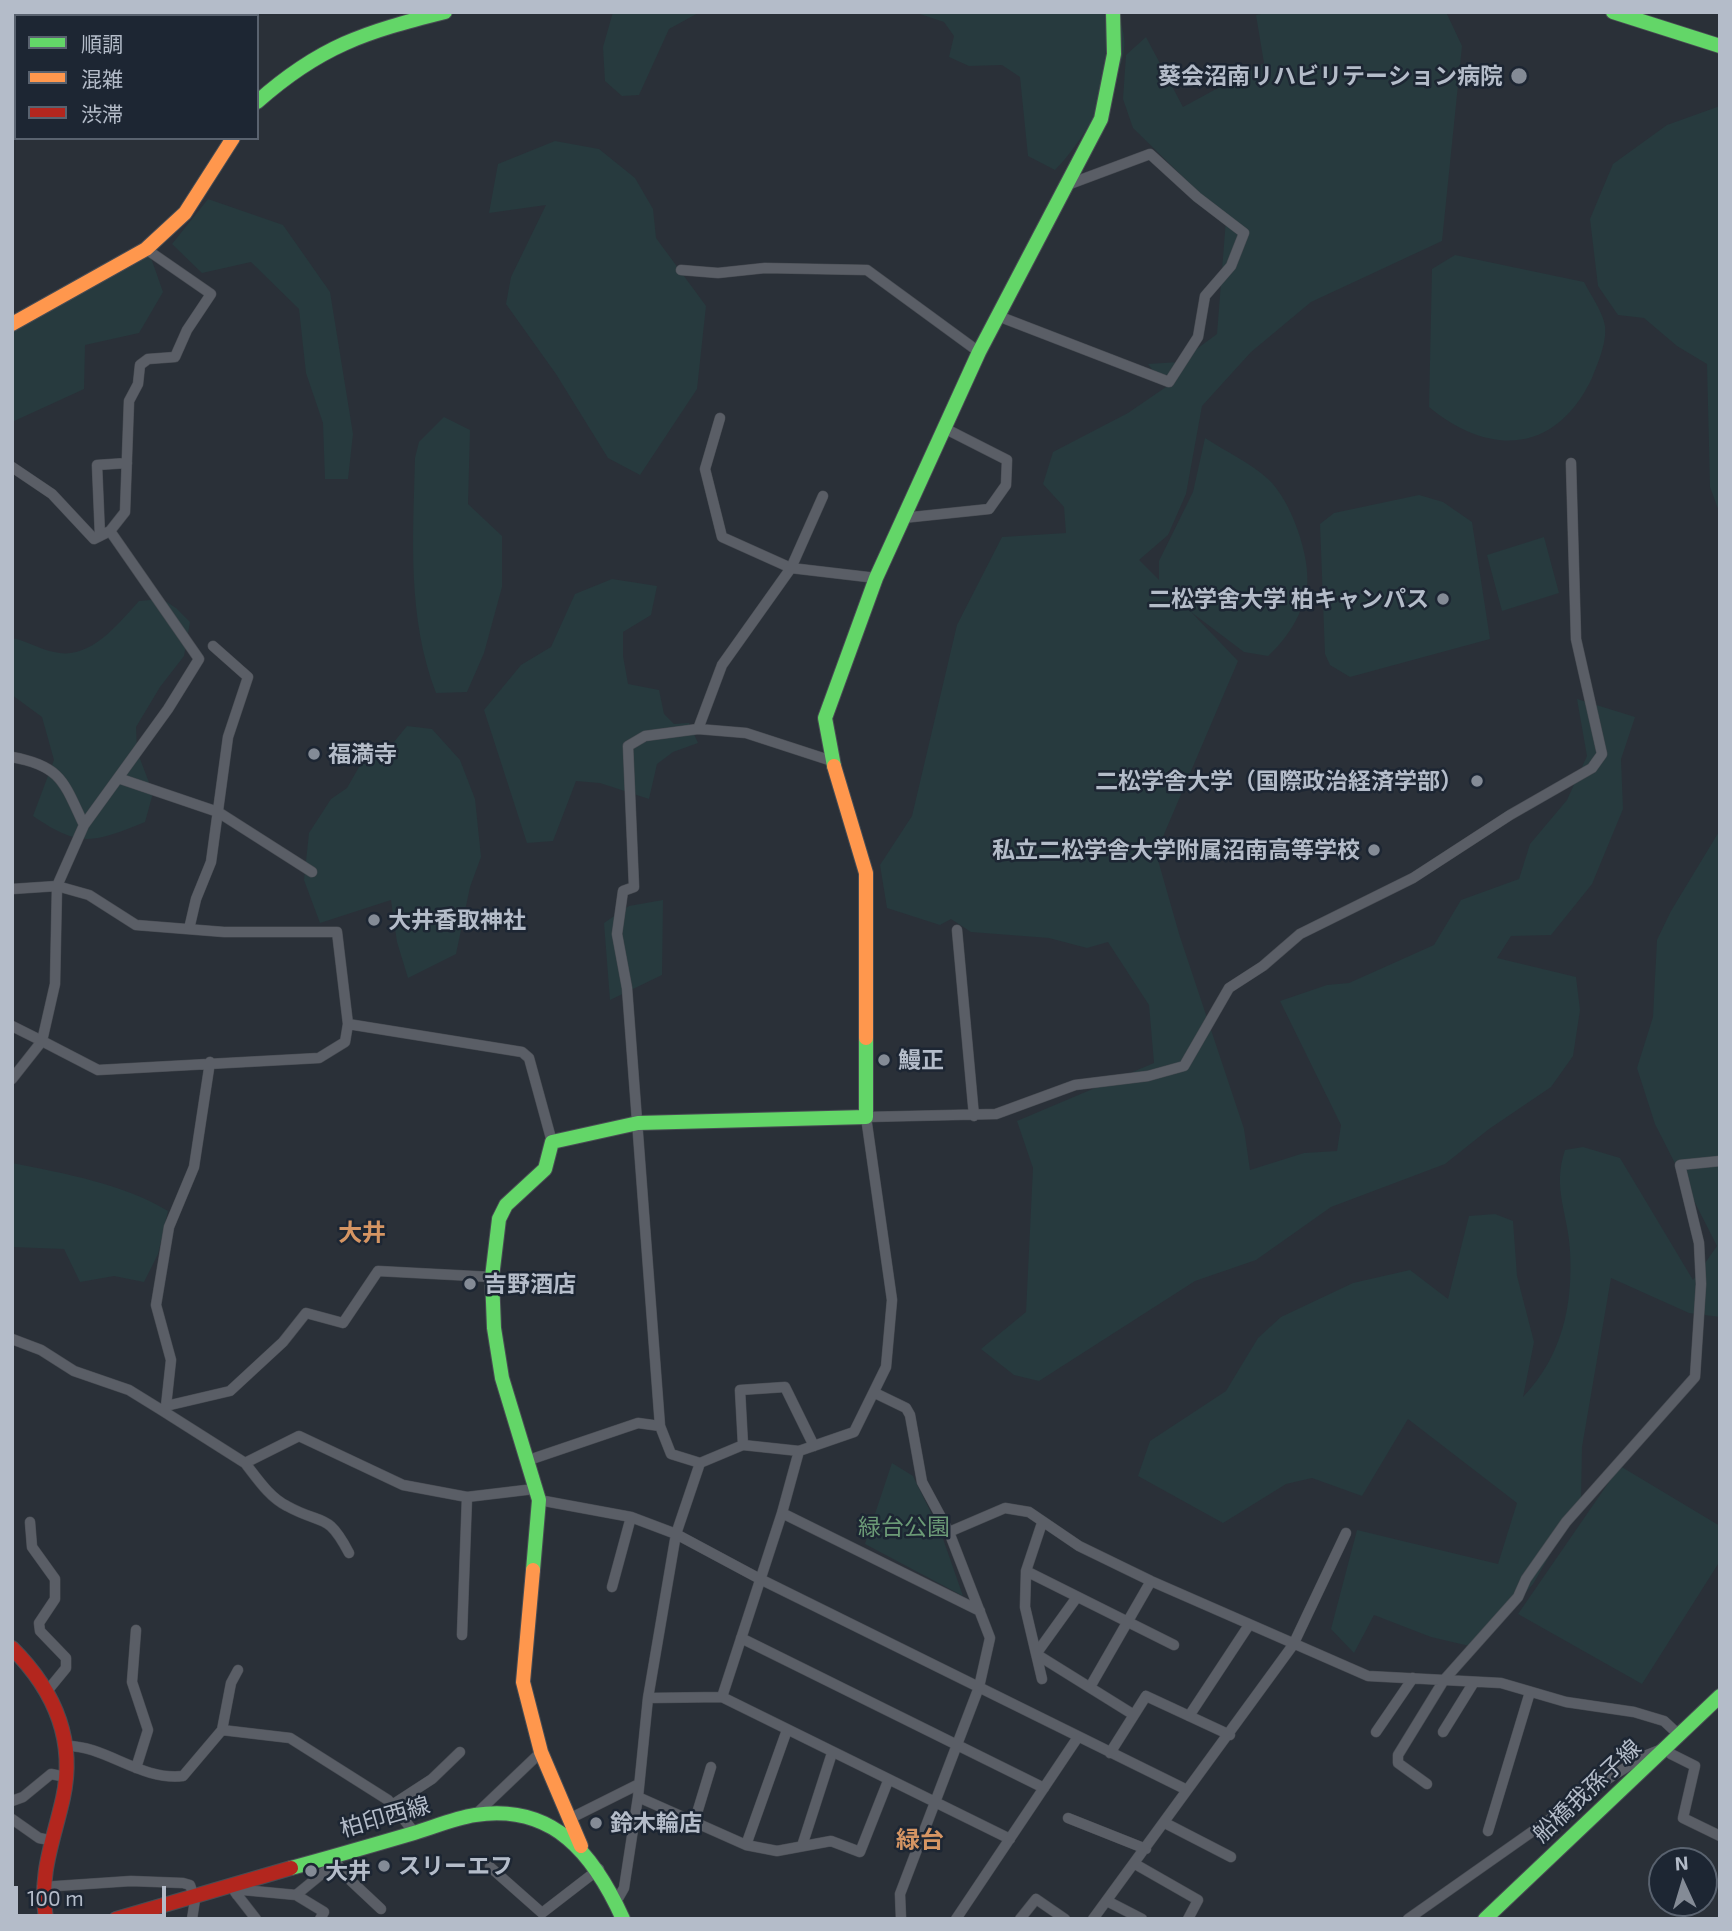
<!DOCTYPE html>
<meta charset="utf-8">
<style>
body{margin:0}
#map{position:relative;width:1732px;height:1931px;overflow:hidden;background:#2a3038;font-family:"Exo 2","Noto Sans JP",sans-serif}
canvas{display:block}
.frame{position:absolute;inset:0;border:14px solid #b4bcc9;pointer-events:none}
.legend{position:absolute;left:14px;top:14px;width:245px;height:126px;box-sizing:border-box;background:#1d2633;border:2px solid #59626f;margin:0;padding:9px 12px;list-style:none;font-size:21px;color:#b4bcc9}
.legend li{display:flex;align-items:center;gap:14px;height:35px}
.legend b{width:35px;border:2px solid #59626f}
.north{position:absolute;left:1648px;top:1847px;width:70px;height:70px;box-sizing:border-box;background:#1d2633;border:2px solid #59626f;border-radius:50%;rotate:356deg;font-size:19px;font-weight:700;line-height:28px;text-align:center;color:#b4bcc9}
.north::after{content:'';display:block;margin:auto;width:24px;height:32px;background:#848b96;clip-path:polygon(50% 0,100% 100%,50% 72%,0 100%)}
.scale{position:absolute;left:14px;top:1886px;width:152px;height:32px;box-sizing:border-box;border:4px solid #b4bcc9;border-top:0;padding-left:9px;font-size:21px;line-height:24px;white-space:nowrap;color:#b4bcc9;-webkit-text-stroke:5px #1d2633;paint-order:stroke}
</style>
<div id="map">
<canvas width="1732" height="1931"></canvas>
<div class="frame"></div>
<ul class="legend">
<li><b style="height:9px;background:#63d668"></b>順調</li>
<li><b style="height:9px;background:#ff974d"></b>混雑</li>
<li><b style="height:9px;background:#b3261e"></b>渋滞</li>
</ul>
<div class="north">N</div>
<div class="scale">100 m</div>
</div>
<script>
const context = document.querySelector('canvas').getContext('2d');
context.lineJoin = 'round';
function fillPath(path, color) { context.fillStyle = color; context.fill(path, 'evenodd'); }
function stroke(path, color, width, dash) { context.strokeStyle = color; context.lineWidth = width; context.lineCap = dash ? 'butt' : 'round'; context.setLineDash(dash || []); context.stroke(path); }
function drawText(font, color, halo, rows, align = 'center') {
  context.font = font + ' "Exo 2","Noto Sans JP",sans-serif'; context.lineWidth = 5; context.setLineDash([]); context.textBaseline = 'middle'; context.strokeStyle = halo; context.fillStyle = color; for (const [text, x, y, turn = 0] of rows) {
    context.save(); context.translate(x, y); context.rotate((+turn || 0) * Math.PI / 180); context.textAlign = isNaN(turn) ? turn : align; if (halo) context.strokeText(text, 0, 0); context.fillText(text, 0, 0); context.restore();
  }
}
fillPath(new Path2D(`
 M613 12H700L669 29 639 95 622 96 605 81 603 47Z
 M914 12H1119C1121 24 1126 38 1124 50 1122 78 1076 151 1055 170L1028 156 1020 77 1002 65 969 66 949 57 954 36 944 22Z
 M1271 12H1446L1462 46 1442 241 1311 302 1251 352 1202 406 1186 494 1168 535 1139 560 1159 580V561L1193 492 1205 438C1225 451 1251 463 1268 479 1291 500 1311 557 1307 588 1303 614 1287 639 1268 656L1244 652 1191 612 1238 661 1156 853 1180 937 1244 1129 1250 1170 1304 1153 1337 1151 1341 1125 1280 1001 1327 985 1349 983 1434 945 1461 900 1519 879 1530 844 1567 800 1587 756 1577 699 1635 717 1621 759 1623 809 1592 884 1551 935 1511 936 1497 958 1576 977 1580 1010 1573 1056 1551 1087 1489 1129 1445 1164 1331 1207 1256 1260 1195 1281 1039 1381 1014 1375 981 1349 1026 1312 1033 1168 1017 1121 1154 1063 1149 1005 1108 942 1087 948 1049 938 971 932 951 919 940 925 887 908 880 865 912 816 957 625 1002 537 1066 533 1064 507 1043 484 1053 452 1128 413 1166 387 1148 364 1179 362 1217 334 1226 219 1133 128 1123 99 1126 55 1146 37 1183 107 1264 63 1256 15Z
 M1720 106V514L1710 487 1707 364 1677 346 1644 318 1618 315 1598 286 1590 219 1613 164 1667 125Z
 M555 141 599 149 635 178 653 209 656 238 706 306 697 389 640 475 608 458 556 374 506 304 511 277 546 205 489 213 498 164Z
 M208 199 283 225 330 292 353 434 348 479H325L323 423 306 373 299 309 251 262 202 273 172 244Z
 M150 255 163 292 139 333 85 345 84 389 12 422V329C58 303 106 283 150 255Z
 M1455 255 1584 282C1590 294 1603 312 1605 326 1607 342 1598 363 1592 378 1556 454 1490 457 1429 407L1432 269Z
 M444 417 470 430 468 504 502 536V587L484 653 467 692 436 693C407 617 413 538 415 458L419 442Z
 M1419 495 1443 502 1472 522 1490 639 1350 677 1330 665 1325 654 1320 524 1334 513Z
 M1544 537 1559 593 1502 611 1487 555Z
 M612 579 657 586 651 615 623 632V656L628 684 659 690 664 714 674 724 689 723 698 743 673 752 657 764 649 799 600 783 576 781 553 841 527 843 484 710 521 665 551 647 575 594Z
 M162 599 176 608 190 622 184 656 160 687 136 727 137 751 153 793 145 822C93 843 80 848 33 816L54 760 42 717 12 695V638C27 641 39 649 54 652 90 661 118 624 139 601Z
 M407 726 432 729 460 760 475 799 481 857 470 887 456 954 408 978 397 942 391 900 320 923 304 880 309 833 331 799 347 788 359 767 389 748Z
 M1720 830V1317L1689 1313 1611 1278 1582 1447 1581 1501 1533 1584 1478 1648 1431 1637 1374 1615 1354 1653 1331 1629 1357 1530 1498 1564 1517 1503 1408 1419 1362 1496 1312 1478 1286 1484 1223 1523 1138 1476 1150 1441 1226 1391 1258 1338 1281 1317 1353 1283 1410 1270 1448 1299 1469 1216 1495 1214 1513 1221 1517 1276 1534 1342 1523 1397C1562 1356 1573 1306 1570 1251 1568 1212 1552 1189 1565 1150L1583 1147 1620 1158 1693 1280 1717 1246 1655 1124 1637 1068 1653 1017 1657 940 1671 911Z
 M663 900 662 975 610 1000 604 923 629 906Z
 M12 1163C66 1174 121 1183 168 1211L158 1254 144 1282 114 1276 80 1282 64 1249 12 1247Z
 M892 1463 913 1476 941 1533 963 1596 865 1544Z
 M1620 1466 1720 1526V1561L1642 1684 1518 1614Z`), '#273a3e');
const street = new Path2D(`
 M681 270 718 273 765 268 867 270 979 352
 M998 316 1169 382 1198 337 1205 296 1231 266 1244 233 1197 197 1150 154 1067 185
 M720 418 705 469 722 537 791 568 823 496
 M12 467 52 494 94 539 110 531 125 512 129 401 138 384 140 365 148 359 175 357 187 330 211 294 146 249
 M903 518 989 509 1006 485 1007 460 944 428
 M100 536 97 465 127 463
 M698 729 746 733 832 761
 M12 757C62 766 64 783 84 825
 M118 778 218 812 312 872
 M12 889 57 886 89 895 136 925 224 932H337L348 1024 522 1052 529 1058 552 1142
 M189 929 196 899 211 862 228 737 248 677 213 646
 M957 930 974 1116
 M12 1026 42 1041 55 984 57 886 84 825 168 709 199 659 110 531
 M12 1079 42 1041 98 1070 319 1058 345 1042 348 1024
 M12 1339 41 1350 74 1371 129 1390 163 1411 166 1406 230 1391 283 1342 306 1313 343 1323 378 1271 492 1277
 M875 1393 906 1408 910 1415 922 1482 949 1532 990 1638 979 1687 900 1894 901 1919
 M166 1406 171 1360 156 1305 169 1227 194 1167 210 1062
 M163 1411 245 1463 299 1436 403 1485 467 1497 534 1489
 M660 1426 627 988 617 934 623 891 634 887 628 746 645 736 698 729 722 665 791 568 876 578
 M743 1445 740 1390 785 1387 814 1446
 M529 1460 638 1423 660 1426 671 1454 700 1463
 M245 1463C257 1478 269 1497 287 1506 323 1526 327 1511 349 1553
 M539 1500 631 1517 676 1534 760 1579 1187 1790
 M782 1513 980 1611
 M30 1522 32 1547 55 1579V1599L39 1623 40 1631 66 1658V1668L48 1690
 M1042 1523 1026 1571 1025 1607 1042 1679
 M949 1532 1005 1508 1029 1512 1079 1546 1151 1581 1368 1676 1501 1683 1566 1702 1634 1712 1664 1721 1679 1735
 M1026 1571 1174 1645
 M612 1587 631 1517
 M1077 1597 1036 1654 1134 1715
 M136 1630 132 1682 148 1730 136 1768
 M462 1635 467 1497
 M741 1638 1044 1788
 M1090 1687 1151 1581
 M722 1697 782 1513 799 1451
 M648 1698 722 1697 1010 1839
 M1189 1716 1249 1625
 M222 1730 231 1683 238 1670
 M1376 1732 1413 1678
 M1443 1732 1474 1682
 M66 1746C105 1745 140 1781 183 1776L222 1730 290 1738 388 1800 414 1832
 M1110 1753 1146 1696 1230 1735
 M1427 1784 1398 1763V1755L1444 1680 1518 1597 1526 1579 1566 1522 1695 1377 1701 1284 1699 1243 1680 1165 1720 1161
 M638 1797 746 1845 777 1851 831 1841 860 1852 888 1781
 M12 1801 23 1797 51 1774 66 1777
 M392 1805 432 1779 460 1752
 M475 1815 541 1752
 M571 1818 639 1784
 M1068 1818 1146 1849
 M12 1819 39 1838 49 1840
 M694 1823 711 1767
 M1165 1823 1231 1857
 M1488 1831 1530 1692
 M746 1845 787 1730
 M802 1846 832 1753
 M1135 1864 1198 1900 1188 1919
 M490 1867 542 1913 599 1869
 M42 1887 131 1881 183 1883 190 1885 195 1900 192 1919
 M235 1892 256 1919
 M237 1895 243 1890 296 1895
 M1107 1901 1142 1919
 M616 1902 624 1888 638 1797 648 1698 676 1534 700 1463 743 1445 799 1451 854 1432 886 1367 892 1300 866 1117 996 1114 1075 1085 1148 1076 1184 1066 1229 988 1263 966 1300 934 1413 878 1510 815 1592 768 1602 754 1576 639 1571 463
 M320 1919 324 1912 296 1895 329 1868 331 1856 349 1879 381 1909
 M956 1919 1078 1737
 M1020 1919 1036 1899 1065 1919
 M1093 1919 1293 1645 1346 1533
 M1408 1919 1597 1786 1642 1757 1667 1747 1671 1754 1695 1766 1683 1818 1720 1836`);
const fast = new Path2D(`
 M1613 12 1720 46
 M257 102C320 46 365 32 445 12
 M834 766 825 718 876 578 979 352 1101 119 1114 54 1113 12
 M533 1570 539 1500 502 1378 494 1328 492 1277 499 1219 506 1205 545 1169 552 1142 638 1123 866 1117V1038
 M291 1868C332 1857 373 1845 414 1833 434 1827 455 1818 475 1815 554 1803 594 1855 623 1919
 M1485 1919 1720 1696`);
const slow = new Path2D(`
 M12 324 146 249 185 213 233 138
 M834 766 866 873V1038
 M533 1570 523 1682 541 1752 581 1846`);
const jam = new Path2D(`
 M12 1648C53 1689 76 1739 63 1798 53 1843 39 1872 46 1919
 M116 1919 291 1868`);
stroke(street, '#484c53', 11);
stroke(fast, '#484c53', 16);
stroke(slow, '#484c53', 16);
stroke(jam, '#484c53', 16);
stroke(street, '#5a5e66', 10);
stroke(fast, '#63d668', 14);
stroke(slow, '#ff974d', 14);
stroke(jam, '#b3261e', 14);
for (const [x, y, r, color] of [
 [1519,76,9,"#848b96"],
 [1443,599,7,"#848b96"],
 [314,754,7,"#848b96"],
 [1477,781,7,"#848b96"],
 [1374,850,7,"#848b96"],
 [374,920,7,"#848b96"],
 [884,1060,7,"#848b96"],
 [470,1284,7,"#848b96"],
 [596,1823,7,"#848b96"],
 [384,1866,7,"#848b96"],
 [311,1871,7,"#848b96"]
]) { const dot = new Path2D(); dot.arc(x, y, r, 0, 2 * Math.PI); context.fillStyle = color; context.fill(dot); stroke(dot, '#1d2633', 2.5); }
drawText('bold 23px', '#b4bcc9', '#1d2633', [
 ["葵会沼南リハビリテーション病院",1503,76,"right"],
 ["二松学舍大学 柏キャンパス",1429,599,"right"],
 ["福満寺",328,754],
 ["二松学舎大学（国際政治経済学部）",1463,781,"right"],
 ["私立二松学舎大学附属沼南高等学校",1360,850,"right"],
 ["大井香取神社",388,920],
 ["鰻正",898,1060],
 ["吉野酒店",484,1284],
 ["鈴木輪店",610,1823],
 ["スリーエフ",398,1866],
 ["大井",325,1871]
], 'left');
drawText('23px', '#6b9a76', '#1d2633', [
 ["緑台公園",904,1527]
]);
drawText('23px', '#b4bcc9', '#1d2633', [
 ["船橋我孫子線",1587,1791,-43],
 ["柏印西線",385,1817,-16]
]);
drawText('bold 24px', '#d59563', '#1d2633', [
 ["大井",362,1233],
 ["緑台",920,1840]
]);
</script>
